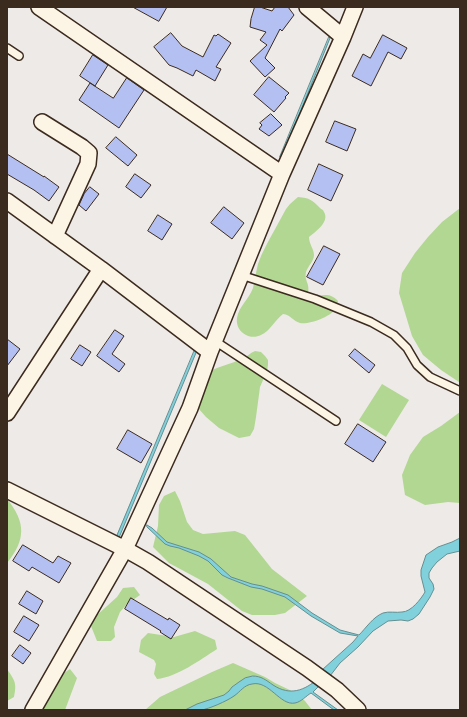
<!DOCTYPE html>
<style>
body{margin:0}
#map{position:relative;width:467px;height:717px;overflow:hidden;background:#eeeae7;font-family:"Comic Neue",sans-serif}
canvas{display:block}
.frame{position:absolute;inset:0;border:8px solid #3b2a1e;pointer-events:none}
</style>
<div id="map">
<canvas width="467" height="717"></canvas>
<div class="frame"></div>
</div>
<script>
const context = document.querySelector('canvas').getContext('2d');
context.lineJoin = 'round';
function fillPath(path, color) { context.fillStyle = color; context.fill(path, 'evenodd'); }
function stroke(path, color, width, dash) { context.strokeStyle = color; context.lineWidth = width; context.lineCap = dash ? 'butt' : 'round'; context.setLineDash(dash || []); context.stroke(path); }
fillPath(new Path2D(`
 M298 197C310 198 312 200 320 208 323 211 322 208 324 212 330 222 315 232 309 237 309 244 314 249 314 255 314 261 308 266 306 272 304 281 310 283 308 293 319 300 327 289 338 301 337 305 337 307 335 310 329 317 309 325 300 323 293 321 291 315 283 314 275 320 270 331 261 335 249 341 235 331 237 318 239 306 249 299 253 288 255 280 256 272 258 264 262 252 268 242 274 231 278 224 282 216 286 209L290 204Z
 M460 208V382H459L441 370 423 355 412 336 399 293 402 273 415 253 428 237 442 222Z
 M255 351 261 352 265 356 268 360V365L267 371 260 387 256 417 254 429 250 436 239 438 219 428 206 417 198 408 196 404 210 371C220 366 231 364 242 359 247 357 250 353 255 351Z
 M382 384 409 400 386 437 359 420Z
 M460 412V503L448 502 425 505 405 495 402 475 410 455 423 437 441 426Z
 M175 491 180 501 187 522 193 530 203 534 235 531 245 535 272 569 307 596 285 613 275 615H252L242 611 208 584 169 563 153 547 158 526 159 505 164 496Z
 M7 499C26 522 26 540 7 563Z
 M134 587 140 595 127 604 120 612 114 627 115 637 111 641H97L91 626 96 616 117 597 123 588Z
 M195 631 215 640 217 649C200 660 177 677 157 679L154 674 156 664 154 660 139 652 141 640 148 633 174 637Z
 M233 663 265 677 275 683 296 693 305 701 312 710H145L160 697 212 672Z
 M7 669C15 681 17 683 14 697L7 701Z
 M70 669 77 678 65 710H39L52 681Z`), '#b1d792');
const water = new Path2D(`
 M329 37 330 38 282 158 280 157Z
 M196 347 198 348 118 540 112 541 7 484V481L112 539H115Z
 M147 525 152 528 167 542 199 552 211 559 231 577 252 584 262 586 288 595 312 613 340 630 359 635C366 628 373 617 383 613 389 611 396 613 402 612 411 612 421 599 425 592L421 576V570L426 555 438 547 452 542 460 538V551L447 554 437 562 432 568 429 573V578L433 584 434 589 430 597 419 614 413 619 408 621 401 620 388 621 373 631 358 647 340 663 330 676 322 670 333 660 353 642 358 636 340 633 311 616 285 597 262 589 251 587 228 578 222 575 208 561 199 556 179 548 170 546 165 544 147 527Z
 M253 676C261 676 266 680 273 685 290 696 304 691 319 678L323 682 313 692 338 710H334L311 693C306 696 301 702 295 703 280 706 269 680 252 684 244 685 240 692 234 696 227 701 209 709 201 710 196 711 190 710 185 710L197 704 224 695 229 691 232 687 239 682 245 678Z`);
fillPath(water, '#81d1dc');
stroke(water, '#658e90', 1);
const building = new Path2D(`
 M133 7H167L159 21Z
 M255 7H260L272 11 275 7H288L294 15 282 31 280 29 265 58 275 68 265 77 250 61 267 45 260 40 266 32 250 27 251 19Z
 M171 33 182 46 203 57 214 35 216 36 218 34 231 43 216 67 221 69 215 81 196 70 193 76 177 68 169 65 154 47Z
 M383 35 407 48 401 59 388 52 371 86 352 76 363 54 370 58Z
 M93 55 108 65 95 86 80 76Z
 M269 77 289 93 285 97 286 98 274 112 254 95Z
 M127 78 144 90 119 128 79 100 90 83 113 98Z
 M271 114 282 125 269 136 259 129 262 125 260 123Z
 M335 121 356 129 347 151 326 142Z
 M116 137 137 155 128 166 106 148Z
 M7 154 44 177V176L59 187 49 201 34 190 7 174Z
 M319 164 343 175 331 201 308 190Z
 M135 174 151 185 141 198 126 187Z
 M90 187 99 194 86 211 79 205 84 194Z
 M224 207 244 223 232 239 211 223Z
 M158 215 172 224 162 240 148 231Z
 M324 246 340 254 323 285 307 277Z
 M115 330 124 336 112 354 125 364 119 372 97 356Z
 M7 339 20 349 7 366Z
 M80 345 91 352 82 366 71 359Z
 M355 349 375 365 369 373 349 356Z
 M358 424 386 442 373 462 345 444Z
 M128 430 152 444 141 463 117 449Z
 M23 545 53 563 58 556 71 563 59 583 32 567 29 571 13 561Z
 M27 591 43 601 36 614 19 604Z
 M131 598 168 620 169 618 180 625 171 639 160 632 161 631 125 609Z
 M24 616 39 625 29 641 14 632Z
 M20 645 31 653 23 664 12 656Z`);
fillPath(building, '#b4c0f1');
stroke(building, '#3b2a1e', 1);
const lane = new Path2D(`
 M7 48 19 56
 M241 275 315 299 371 322 394 335 407 348 417 365 430 377 460 391
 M215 341 336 421`);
const street = new Path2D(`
 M39 7 282 174
 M307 7 343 37
 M42 122 82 147 89 153 88 164 55 236
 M7 201 101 269 210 352
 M7 413 101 269
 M7 490 125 549 148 562 307 668 337 690 358 710
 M33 710 125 549 190 408 210 352 282 174 343 37 355 7`);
stroke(lane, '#3b2a1e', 10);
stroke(street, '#3b2a1e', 18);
stroke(lane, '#fcf5e5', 7);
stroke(street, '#fcf5e5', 15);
</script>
